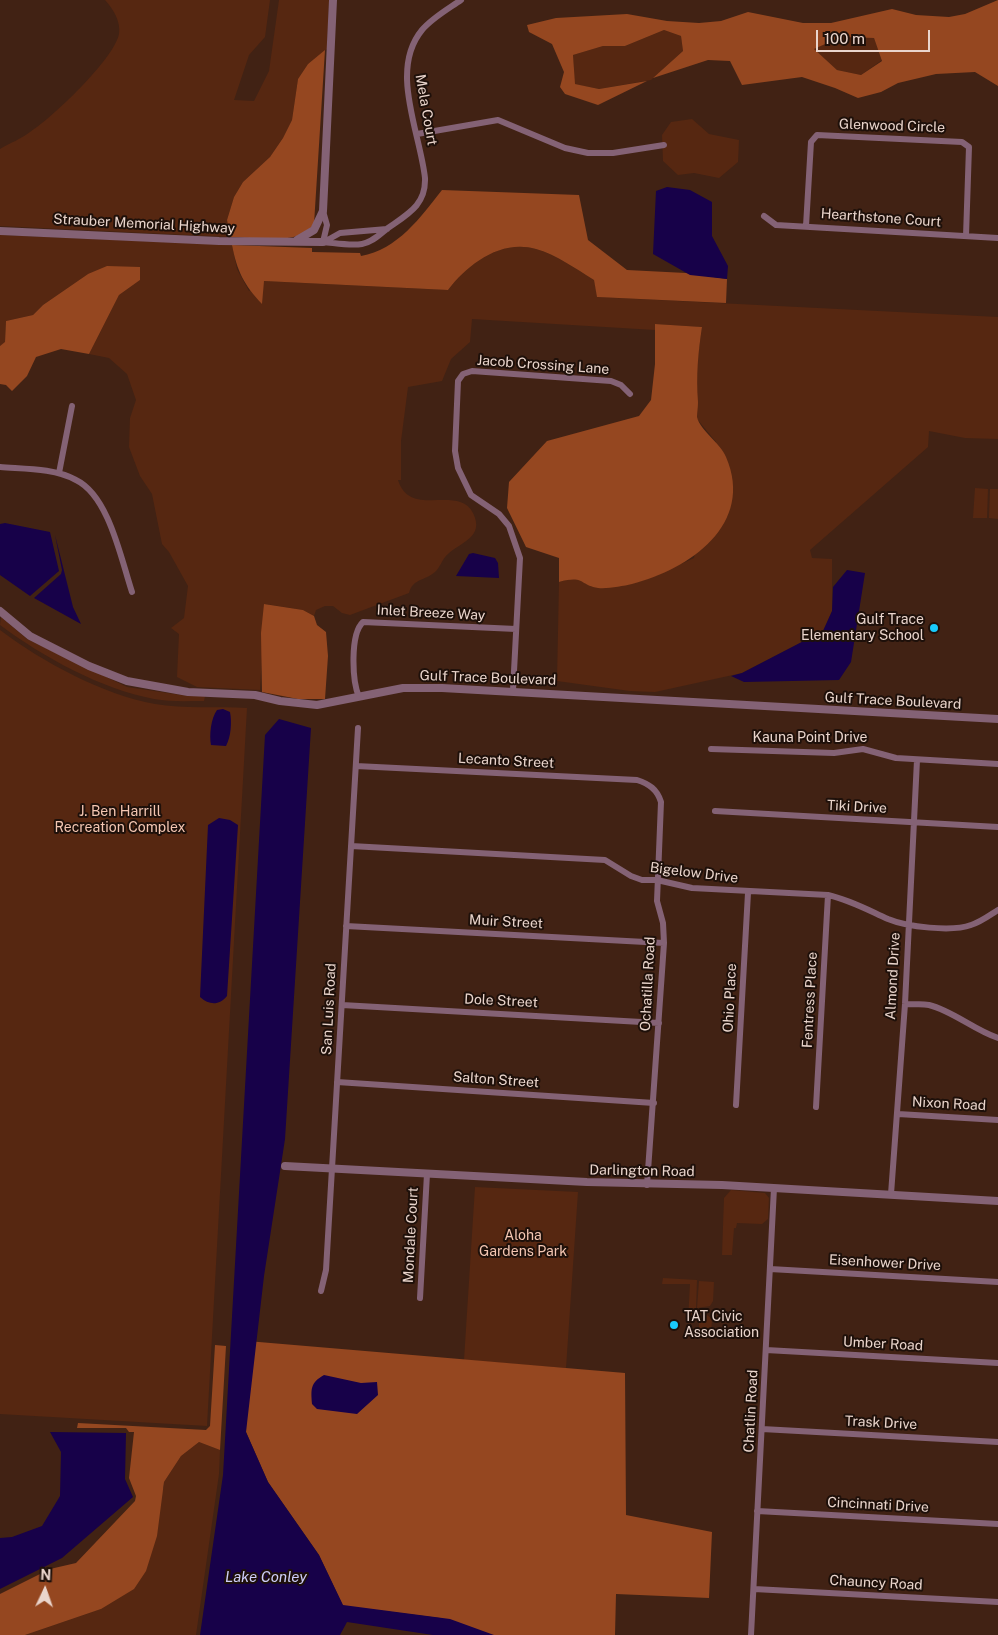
<!DOCTYPE html>
<style>
body{margin:0}
#map{position:relative;width:998px;height:1635px;overflow:hidden;background:#412214;font-family:"Public Sans",sans-serif}
canvas{display:block}
.north{position:absolute;left:20px;top:1565px;width:50px;height:50px;-webkit-text-stroke:4px #1e100a;paint-order:stroke;rotate:3deg;font-size:14px;font-weight:700;line-height:20px;text-align:center;color:#ead5cc}
.north::after{content:'';display:block;margin:auto;width:18px;height:22px;background:#ead5cc;clip-path:polygon(50% 0,100% 100%,50% 72%,0 100%)}
.scale{position:absolute;left:816px;top:30px;width:114px;height:22px;box-sizing:border-box;border:2px solid #ead5cc;border-top:0;padding-left:6px;font-size:15px;line-height:18px;white-space:nowrap;color:#ead5cc;-webkit-text-stroke:4px #1e100a;paint-order:stroke}
</style>
<div id="map">
<canvas width="998" height="1635"></canvas>
<div class="north">N</div>
<div class="scale">100 m</div>
</div>
<script>
const context = document.querySelector('canvas').getContext('2d');
context.lineJoin = 'round';
function fillPath(path, color) { context.fillStyle = color; context.fill(path, 'evenodd'); }
function stroke(path, color, width, dash) { context.strokeStyle = color; context.lineWidth = width; context.lineCap = dash ? 'butt' : 'round'; context.setLineDash(dash || []); context.stroke(path); }
function drawText(font, color, halo, rows, align = 'center') {
  context.font = font + ' "Public Sans",sans-serif'; context.lineWidth = 4; context.setLineDash([]); context.textBaseline = 'middle'; context.strokeStyle = halo; context.fillStyle = color; for (const [text, x, y, turn = 0] of rows) {
    context.save(); context.translate(x, y); context.rotate((+turn || 0) * Math.PI / 180); context.textAlign = isNaN(turn) ? turn : align; if (halo) context.strokeText(text, 0, 0); context.fillText(text, 0, 0); context.restore();
  }
}
fillPath(new Path2D(`
 M105 0H270L265 37 249 55 234 100 254 101 269 71 279 0H329L327 49 308 64 298 79 292 120 283 138 270 157 243 182 234 197 227 220 230 237 0 226V149C10 143 21 139 30 132 52 118 114 59 119 34 121 21 113 9 105 0Z
 M664 30 681 36 683 51 651 80 599 89 574 84 573 55 603 46H625Z
 M841 37 874 38 882 60 861 75 837 70 813 49Z
 M692 119 709 134 739 140 738 162 719 178 694 173 678 175 663 161 662 135 671 122Z
 M0 235 232 245 237 269 249 291 264 281 448 290C468 264 501 239 536 249 557 255 576 269 594 280L598 297 998 317V439L965 438 929 431 928 447 810 550 812 558 832 559V611L823 631 742 673 655 692 630 691 557 681 559 582 574 578 598 588 631 584 655 576 694 558 716 442 697 419V362L702 327 655 324V330L472 319 470 342 451 359 442 381 408 387 401 441V480H398C410 519 458 484 473 513 485 537 461 542 448 554 442 559 440 568 435 572 425 581 413 578 409 593L350 615 342 613 333 606H325L316 610 314 616 303 610 265 604 260 690 197 687 177 677 179 634 171 628 184 618 188 586 169 552 162 544 152 494 140 476 129 447 130 418 136 400 127 374 109 358 89 354 119 295 140 280 88 274 43 305 33 315 6 321 5 343 0 346Z
 M975 488 988 489 987 518H973Z
 M990 489H998V519L989 518Z
 M1 617 27 639 127 687 188 696H205L204 701C188 701 170 702 154 699 101 689 43 657 0 625Z
 M0 630C41 661 103 695 155 704 184 709 217 706 247 708L207 1426 0 1414Z
 M475 1187 578 1192 566 1368 464 1360Z
 M731 1190 765 1193 769 1198 768 1219 762 1224 737 1223 736 1228H734L732 1255H722L724 1198Z
 M663 1278 697 1280 696 1309 690 1320H688L690 1284H662Z
 M699 1281 714 1282 713 1301 710 1306 697 1308Z
 M707 1315 712 1319 711 1334 706 1337 699 1335V1317Z
 M199 1442 220 1450 219 1474 196 1635H25L101 1609 164 1487V1482L181 1456Z`), '#562711');
fillPath(new Path2D(`
 M998 0V86L975 72 936 74 898 83 881 92 858 98 835 88 802 77 742 85 730 61 708 60 653 78 683 51 681 36 664 30 625 46H603L573 55 575 84 599 89 647 81 598 105 565 94 560 87 564 72 552 44 529 32 527 25 556 18 627 14 667 21 699 23 721 21 748 12 803 23H831L892 9 916 15 949 17 965 14ZM841 37 874 38 882 61 861 75 837 70 814 49Z
 M325 50 314 224C298 247 254 237 230 237L227 220 234 197 243 182 270 157 283 138 292 120 298 79 308 64Z
 M442 190 579 195 588 240 627 270 686 273 727 279 726 303 597 297 594 280C576 269 557 255 536 249 501 239 468 264 448 290L264 281 262 304C244 285 237 271 232 245L312 248V252L360 253 361 256C397 250 421 217 442 190Z
 M107 266 140 267V280L119 295 89 354 61 349 36 357 27 376 12 391 6 385 0 384V346L5 342 6 321 33 315 43 305 88 274Z
 M655 324 702 327C698 354 696 375 698 402 698 407 697 413 697 417 700 430 721 444 726 457 755 524 690 569 632 584 623 586 608 589 598 588 579 585 585 575 559 582V558L526 547 507 508 509 482 547 441 639 416 651 400 655 364Z
 M264 604 303 610 314 616 317 625 326 632 328 656 325 699H298L262 692 261 633Z
 M247 1341 625 1373 626 1515 712 1532 709 1598 616 1594 615 1635H492L440 1618 343 1606 319 1555 268 1482 246 1432Z
 M215 1345 226 1346 220 1450 199 1442 181 1456 164 1482 157 1536 146 1571 134 1589 101 1609 25 1635H0V1594L50 1569 76 1563 135 1501 136 1496 129 1478 134 1432H129L126 1428H77L78 1423 206 1430 210 1426Z`), '#954720');
fillPath(new Path2D(`
 M667 187 690 190 712 202V236L728 266 727 279 690 275 653 254 656 191Z
 M5 523 50 532 59 571 30 596 0 575V524Z
 M55 535 73 607 81 624 34 598 61 574 62 570Z
 M473 553 495 558 498 563 499 578 456 576 469 554Z
 M847 570 865 573 851 662 839 680 744 682 731 676 742 673 823 631 832 611 833 587Z
 M223 709 230 712C232 722 231 737 226 746L211 745C209 735 211 718 217 710Z
 M279 719 311 728 285 1139 264 1276 246 1432 268 1482 319 1555 343 1605 450 1619 494 1635H433L347 1622 340 1635H200L223 1475 265 735Z
 M219 818 230 820 238 825 227 996C219 1006 209 1005 200 997L208 825Z
 M324 1375 361 1383 377 1382 378 1395 357 1414 317 1409 312 1404C311 1389 310 1383 324 1375Z
 M50 1432 126 1433 125 1479 133 1497 62 1558 0 1589V1538L12 1537 42 1526 60 1496 61 1452Z`), '#170149');
stroke(new Path2D(`
 M417 134 498 120 565 148 588 153H613L664 145
 M764 216 776 225 998 238
 M806 226 811 142 817 135 962 142 969 147 966 236
 M323 242C335 243 350 246 362 244 373 242 380 234 388 228 408 214 426 205 425 178 420 132 389 70 422 30 432 18 448 9 461 0
 M323 242 327 225 323 211
 M324 242 340 233 387 229
 M0 467C24 469 54 468 76 480 109 496 121 559 132 592
 M59 473 72 406
 M513 690 520 558 509 526 499 514 471 495 458 468 455 451 458 381 463 374 472 371 611 381 621 385 630 394
 M359 697C352 681 350 634 363 622L516 629
 M711 749 834 753 863 749 896 758 998 764
 M356 766 637 780C649 784 657 789 661 802L657 901 663 923 664 943 647 1185
 M715 811 998 827
 M351 846 605 860 631 876 642 880H657L692 888 828 895C850 900 868 910 888 919 907 927 952 932 971 925 981 922 990 915 998 910
 M346 926 664 943
 M905 1004C912 1004 921 1004 929 1005 953 1011 974 1030 998 1038
 M342 1005 659 1023
 M337 1082 654 1103
 M736 1105 748 893
 M816 1107 828 895
 M898 1114 998 1120
 M891 1194 905 1004 917 760
 M770 1269 998 1282
 M321 1291 326 1270 358 728
 M420 1298 427 1174
 M766 1350 998 1363
 M762 1429 998 1442
 M757 1511 998 1524
 M754 1589 998 1602
 M751 1635 774 1188`), '#846275', 6);
stroke(new Path2D(`
 M0 231 219 241 323 242
 M297 240 314 230 323 211 333 0
 M0 611 30 636 89 666 127 681 188 692 255 695 280 701 317 705 403 688H442L998 719
 M285 1166 587 1182 722 1185 998 1201`), '#846275', 8);
for (const [x, y, r, color] of [
 [934,628,5,"#19cafc"],
 [674,1325,5,"#19cafc"]
]) { const dot = new Path2D(); dot.arc(x, y, r, 0, 2 * Math.PI); context.fillStyle = color; context.fill(dot); stroke(dot, '#1e100a', 2); }
drawText('14px', '#ead5cc', '#1e100a', [
 ["Mela Court",426,110,80],
 ["Glenwood Circle",892,126,2],
 ["Hearthstone Court",881,218,4],
 ["Strauber Memorial Highway",144,224,3],
 ["Jacob Crossing Lane",543,365,4],
 ["Inlet Breeze Way",431,613,3],
 ["Gulf Trace Boulevard",488,678,2],
 ["Gulf Trace Boulevard",893,701,3],
 ["Kauna Point Drive",810,738],
 ["Lecanto Street",506,761,3],
 ["Tiki Drive",857,807,3],
 ["Bigelow Drive",694,873,7],
 ["Muir Street",506,922,3],
 ["Almond Drive",893,976,-87],
 ["Ochatilla Road",648,984,-87],
 ["Ohio Place",730,998,-87],
 ["Fentress Place",810,1000,-87],
 ["Dole Street",501,1001,3],
 ["San Luis Road",329,1009,-87],
 ["Salton Street",496,1080,4],
 ["Nixon Road",949,1104,3],
 ["Darlington Road",642,1171,1],
 ["Mondale Court",411,1235,-87],
 ["Eisenhower Drive",885,1263,3],
 ["Umber Road",883,1344,3],
 ["Chatlin Road",751,1411,-87],
 ["Trask Drive",881,1423,3],
 ["Cincinnati Drive",878,1505,3],
 ["Chauncy Road",876,1583,3]
]);
drawText('14px', '#ead5cc', '#1e100a', [
 ["Gulf Trace",924,620],
 ["Elementary School",924,636],
 ["TAT Civic",684,1317,"left"],
 ["Association",684,1333,"left"]
], 'right');
drawText('14px', '#f4c6b2', '#1e100a', [
 ["J. Ben Harrill",120,812],
 ["Recreation Complex",120,828],
 ["Aloha",523,1236],
 ["Gardens Park",523,1252]
]);
drawText('italic 15px', '#cecef9', '#1e100a', [
 ["Lake Conley",266,1577]
]);
</script>
